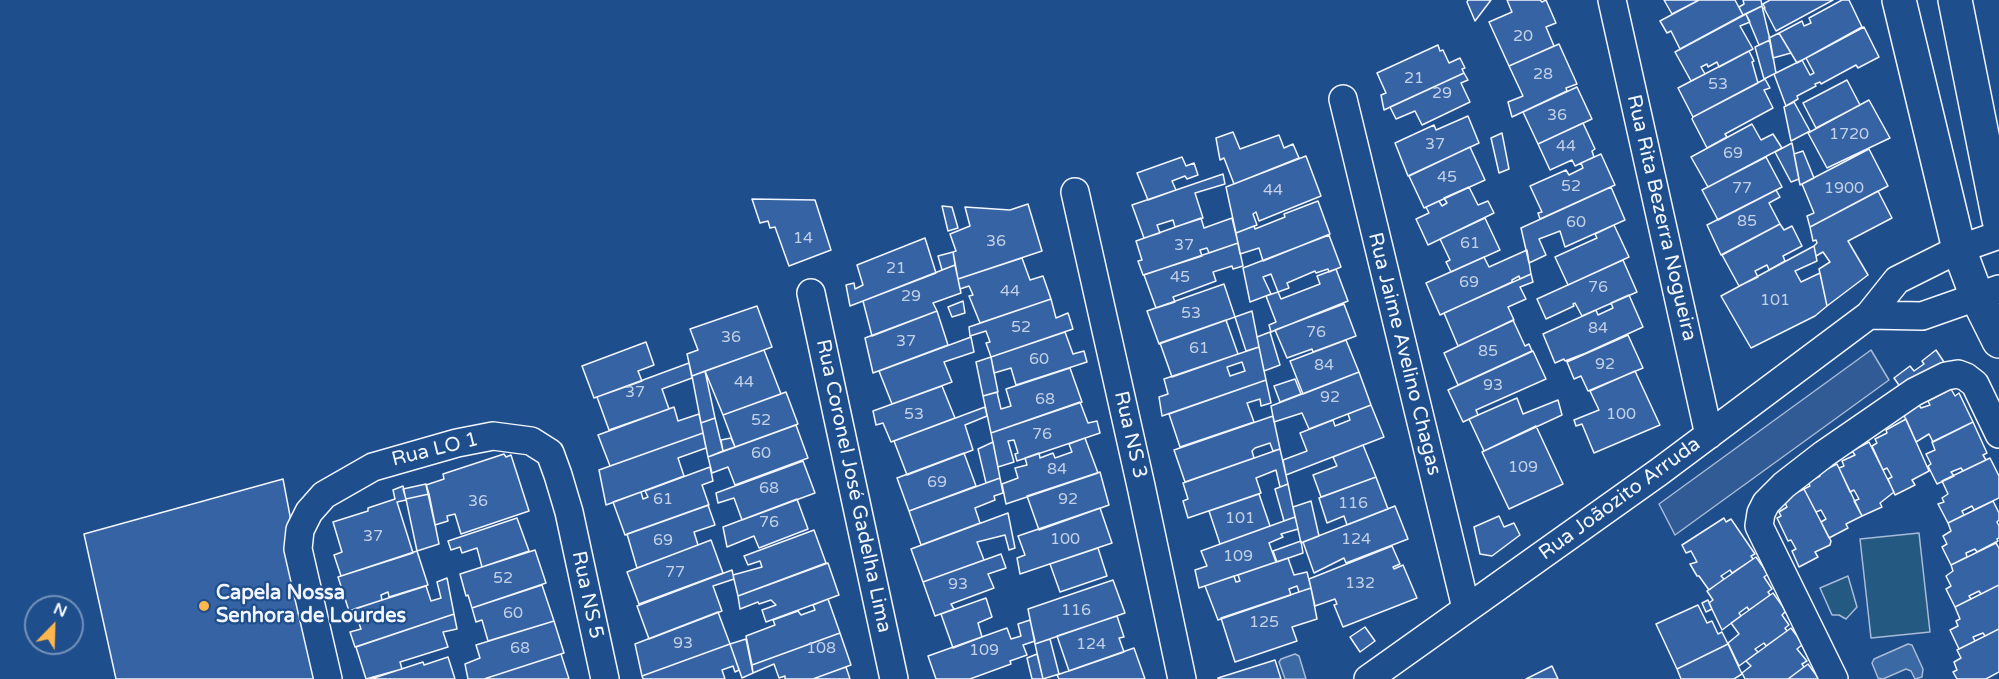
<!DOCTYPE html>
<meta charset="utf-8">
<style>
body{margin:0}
#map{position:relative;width:1999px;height:679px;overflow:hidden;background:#1f4e8c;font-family:"Varela Round",sans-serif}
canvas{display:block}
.north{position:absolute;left:24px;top:595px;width:60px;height:60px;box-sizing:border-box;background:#1f4e8c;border:2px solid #7391ba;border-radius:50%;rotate:23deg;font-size:16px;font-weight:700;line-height:24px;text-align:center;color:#f2f6ff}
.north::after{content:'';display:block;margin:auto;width:21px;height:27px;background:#ffb74d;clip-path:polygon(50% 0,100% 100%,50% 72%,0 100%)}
</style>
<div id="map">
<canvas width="1999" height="679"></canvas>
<div class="north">N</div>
</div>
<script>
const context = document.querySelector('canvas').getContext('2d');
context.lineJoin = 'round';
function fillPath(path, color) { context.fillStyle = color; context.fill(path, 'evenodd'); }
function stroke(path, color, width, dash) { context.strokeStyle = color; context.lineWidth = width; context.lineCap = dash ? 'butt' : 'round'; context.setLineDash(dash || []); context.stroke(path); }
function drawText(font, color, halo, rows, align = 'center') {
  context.font = font + ' "Varela Round",sans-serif'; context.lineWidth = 4.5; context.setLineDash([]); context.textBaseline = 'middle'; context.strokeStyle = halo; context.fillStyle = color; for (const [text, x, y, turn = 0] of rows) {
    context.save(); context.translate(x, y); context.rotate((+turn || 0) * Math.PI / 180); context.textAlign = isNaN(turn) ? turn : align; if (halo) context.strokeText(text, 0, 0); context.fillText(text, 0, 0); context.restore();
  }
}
const green = new Path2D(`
 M1919 533 1930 632 1871 638 1860 539Z
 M1848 576 1857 607 1846 619 1839 615H1832L1820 588Z`);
fillPath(green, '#245a82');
stroke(green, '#a8bbd7', 1.5);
const parking = new Path2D(`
 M1871 350 1889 380 1675 535 1659 504Z`);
fillPath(parking, '#305b95');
stroke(parking, '#a8bbd7', 1.5);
const water = new Path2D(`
 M1908 644 1912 645 1923 669 1922 677 1915 679 1911 671 1906 669 1883 679 1878 678 1872 663 1874 659Z
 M1295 654 1299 656 1306 679H1285L1279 662 1281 659Z`);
fillPath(water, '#3b69a3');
stroke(water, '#a8bbd7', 1.5);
const building = new Path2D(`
 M1468 0H1491L1475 21 1467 2Z
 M1507 0H1540L1542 2 1546 0 1556 23 1546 27 1554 46 1509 66 1489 22 1512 12Z
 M1664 0H1699L1672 14Z
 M1699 0H1735L1743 15 1680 49 1671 31 1667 33 1660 21Z
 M1743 0H1761L1762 6 1743 15 1739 7 1744 4Z
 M1770 0H1833L1776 31 1764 8H1765L1763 4Z
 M1842 0H1849L1862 27 1797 63 1779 33 1802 21 1804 26 1811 23 1809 18Z
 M1762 6 1770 40 1759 45 1746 14Z
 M1746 14 1750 22 1740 26 1753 49 1719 67 1717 62 1708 67 1707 64 1701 67 1705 74 1691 81 1675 52Z
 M1864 27 1879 57 1858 68 1856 65 1821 84 1820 82 1815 84 1816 86 1797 96 1798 99 1786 106 1774 74 1802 60 1810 75 1814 73 1806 58Z
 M1779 33 1791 53 1773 58 1769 38Z
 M1770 40 1776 73 1764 79 1755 47Z
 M1559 44 1577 84 1566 88 1567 91 1512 117 1508 102 1523 96 1509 66Z
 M1438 45 1440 51 1443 50 1449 63 1460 58 1465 68 1462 69 1464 73 1384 110 1381 95 1386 93 1377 73Z
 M1749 51 1754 61 1752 62 1758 83 1693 117 1678 88Z
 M1464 73 1468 80 1461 83 1470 102 1422 125 1415 111 1396 119 1390 107Z
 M1765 79 1770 88 1764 90 1773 108 1725 134 1727 137 1707 148 1692 119 1693 117Z
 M1847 80 1860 105 1816 128 1803 103Z
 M1577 87 1592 119 1538 144 1523 112Z
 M1869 100 1890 138 1827 168 1808 133Z
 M1794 102 1810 131 1791 141 1784 107Z
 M1468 116 1479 143 1408 176 1395 143 1434 125 1436 130Z
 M1583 123 1595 149 1592 151 1594 157 1575 166 1572 160 1550 170 1538 144Z
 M1752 124 1761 140 1773 134 1782 148 1708 187 1691 157Z
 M1233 132 1240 149 1279 135 1284 148 1293 144 1299 158 1234 184 1224 158 1220 160 1216 138Z
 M1502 133 1509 169 1499 173 1491 138Z
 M1792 143 1799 179 1791 182 1775 152Z
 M1470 147 1485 180 1424 208 1409 176Z
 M1869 149 1888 186 1810 227 1807 216 1814 213 1802 184Z
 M1803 151 1814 178 1800 185 1794 154Z
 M1601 154 1615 185 1540 219 1538 213 1542 212 1530 186 1566 170 1569 175 1583 168 1581 163Z
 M1306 156 1321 196 1259 221 1256 212 1253 214 1257 225 1236 233 1226 187Z
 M1182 157 1186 166 1194 163 1198 175 1187 179 1185 176 1172 181 1176 190 1148 200 1137 173Z
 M1766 157 1782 187 1718 220 1702 190Z
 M1223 174 1225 184 1195 193 1203 218 1175 227 1173 220 1157 225 1160 233 1144 238 1132 205Z
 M1469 187 1478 205 1488 201 1494 213 1428 245 1416 219 1429 213 1426 207 1439 201 1442 206 1447 203 1444 198Z
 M1611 187 1625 220 1565 247 1560 231 1539 239 1546 255 1529 263 1521 228Z
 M1776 190 1780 197 1769 203 1780 224 1721 255 1707 225Z
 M1878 191 1892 218 1848 241 1868 275 1827 306 1819 269 1830 262 1823 252 1816 256 1814 246 1817 243 1816 240 1813 241 1810 227Z
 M752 199 815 200 831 250 789 266 775 227 770 228 768 221 760 223Z
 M1318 201 1330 234 1263 261 1259 248 1240 254 1236 233 1254 226 1255 229 1285 217 1284 214Z
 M1028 204 1042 251 958 279 953 252 956 251 950 234 970 226 965 207 1010 210Z
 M942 206 952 207 958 228 948 231Z
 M1201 218 1204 228 1232 218 1238 243 1209 253 1207 248 1200 250 1202 256 1143 275 1138 261 1142 260 1136 241Z
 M1485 218 1500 250 1451 272 1446 262 1450 260 1440 239Z
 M1780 224 1784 230 1792 226 1802 246 1783 256 1785 261 1769 270 1767 265 1755 271 1758 277 1739 286 1722 255Z
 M1614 225 1629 257 1568 285 1555 257 1597 238 1595 234Z
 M1329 235 1341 267 1329 272 1328 269 1316 273 1315 271 1287 283 1289 288 1278 292 1271 274 1263 277 1271 294 1250 302 1243 268Z
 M925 238 936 273 850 306 846 285 854 283 855 289 863 285 857 265Z
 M1238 243 1243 266 1233 269 1232 266 1213 272 1216 281 1173 297 1175 302 1156 308 1144 275Z
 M1814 246 1817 261 1795 271 1801 282 1820 273 1827 306 1815 316 1751 348 1721 296Z
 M1527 250 1531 274 1520 279 1519 276 1512 280V282L1440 315 1426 283 1484 257 1489 267Z
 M953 252 955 265 942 270 938 256Z
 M1022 258 1030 280 1043 276 1051 299 980 323 969 296 973 295 969 286 960 289 958 279Z
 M1623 260 1637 292 1582 316 1575 303 1573 304 1574 306 1546 319 1537 299Z
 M955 265 961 293 933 303 937 311 872 336 863 301Z
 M1336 269 1348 301 1271 332 1269 325 1276 322 1266 296 1278 292 1281 299 1320 284 1317 276Z
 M1531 274 1533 282 1520 287 1526 299 1508 307 1514 320 1458 346 1444 313Z
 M1224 284 1235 317 1159 344 1147 311Z
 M1629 295 1643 327 1586 353 1565 361 1564 359 1555 363 1543 334 1596 310 1598 315 1613 308 1611 303Z
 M1051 299 1056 318 1068 313 1073 329 991 357 986 343 990 342 986 331 970 336 969 327Z
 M963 301 965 313 952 317 948 307Z
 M1344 304 1356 336 1313 352 1312 349 1287 358 1275 330Z
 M757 306 772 347 692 376 687 354 698 350 690 329Z
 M937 311 948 345 873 373 865 338Z
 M1252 311 1259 347 1246 351 1235 317Z
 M1226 320 1238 354 1172 377 1160 343Z
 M1513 320 1525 346 1529 344 1532 351 1458 385 1444 353Z
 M1065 332 1073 354 1084 351 1087 362 1016 385 1011 368 994 373 991 357Z
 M1270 332 1280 365 1264 371 1257 337Z
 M1628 335 1643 368 1588 391 1581 376 1574 379 1567 362Z
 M971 337 974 352 944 362 952 382 892 404 879 371Z
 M1346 340 1359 372 1303 394 1290 361Z
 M646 342 654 365 638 371 642 381 594 398 582 366Z
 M1259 347 1266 380 1162 416 1159 397 1168 394 1164 379ZM1242 362 1245 371 1230 376 1227 367Z
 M764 350 781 394 723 415 705 371Z
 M1936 350 1944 362 1929 373 1901 388 1894 378 1910 366 1914 371 1924 364 1922 361Z
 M1533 351 1546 379 1476 410 1478 415 1463 422 1448 390Z
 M991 357 998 392 983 396 976 362Z
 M689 363 692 378 662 389 669 409 609 430 597 397Z
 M1070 368 1082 402 991 433 983 396 997 392 1001 409 1011 406 1006 389Z
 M705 371 715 418 701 423 692 376Z
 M1635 371 1660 425 1594 453 1582 424 1576 426 1574 420 1599 410 1590 391Z
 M1359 372 1371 405 1309 429 1302 413 1274 422 1271 406Z
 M1295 379 1301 394 1280 402 1274 386Z
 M1266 380 1271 403 1261 406 1260 399 1247 403 1254 422 1180 447 1169 414Z
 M942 386 955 418 891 442 883 423 876 425 873 411Z
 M1951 389 1955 396 1959 393 1973 422 1933 442 1929 434 1916 442 1903 413 1919 405 1921 408 1930 405 1928 401Z
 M786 392 798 424 735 447 723 415Z
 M1517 398 1523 414 1558 400 1562 415 1484 451 1469 419Z
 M1080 402 1088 423 1097 421 1100 433 1017 461 1015 454 1018 453 1014 440 1008 441 1014 462 998 467 991 433Z
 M1371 405 1384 437 1286 475 1283 460 1307 451 1300 433 1333 420 1335 426 1350 420 1348 414Z
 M674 407 678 421 699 414 703 433 610 466 598 435Z
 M985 407 987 416 965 425 973 450 907 475 894 441Z
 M1273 416 1280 449 1273 451 1270 443 1255 448 1252 451 1254 458 1185 482 1174 450Z
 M715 418 723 451 708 457 701 423Z
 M1906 419 1929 471 1912 480 1915 485 1895 495 1888 479 1892 477 1887 468 1883 470 1872 446 1877 443 1875 439 1887 433 1886 430Z
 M1973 422 1987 453 1983 455 1986 460 1963 471 1961 468 1951 472 1954 476 1937 484 1928 466 1931 464 1926 454 1935 450 1932 442Z
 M796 425 808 458 735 485 728 467 712 473 708 457Z
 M1536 426 1563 484 1509 509 1482 452Z
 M703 433 706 448 678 458 684 476 606 505 599 470Z
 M731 438 735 447 723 451 721 440Z
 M1085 438 1098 473 1006 504 1002 484 1018 478 1015 468 1027 465 1025 458 1039 453 1040 458 1053 453 1055 458 1072 452 1069 444Z
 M993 442 1000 478 986 483 978 449Z
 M1869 442 1894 492 1880 503 1882 507 1862 516 1854 501 1859 499 1854 490 1850 492 1839 468 1844 466 1842 461 1855 455 1852 451Z
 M1363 445 1376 477 1321 497 1313 475 1337 466 1333 457Z
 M1280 449 1288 484 1280 487 1276 470 1256 478 1261 493 1188 518 1183 501 1188 499 1183 483Z
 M964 453 976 486 909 511 897 478Z
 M504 454 506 457 511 455 529 511 461 534 455 514 447 516 448 521 435 525 426 485 444 479 443 474Z
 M1990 458 1999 476V498L1974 510 1972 506 1962 511 1964 515 1948 523 1938 504 1944 502 1942 498 1948 494 1942 481Z
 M803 461 815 493 742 520 734 498 718 503 716 493Z
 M1837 464 1862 516 1846 524 1848 528 1829 538 1821 522 1826 519 1821 510 1816 512 1804 489 1810 486 1808 482 1820 476 1819 473Z
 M710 467 713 481 702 485 709 505 625 535 613 502 641 492 643 499 648 497 645 491Z
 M1100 472 1109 505 1039 530 1027 496Z
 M1376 477 1388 509 1347 525 1344 516 1327 523 1319 498Z
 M1000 478 1003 493 994 496 995 500 975 508 980 523 921 545 909 511Z
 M283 479 321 679H116L84 534Z
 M426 484 429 494 406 499 403 489Z
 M1288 484 1295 517 1284 521 1275 489Z
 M403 486 406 500 397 502 413 553 341 576 334 555 342 552 333 522 368 511V508L395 499 393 490Z
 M1804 489 1831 541 1830 545 1815 552 1818 557 1799 567 1792 551 1796 549 1791 540 1788 541 1777 518 1781 516 1779 512 1787 507 1783 499Z
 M429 494 439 544 417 551 406 499Z
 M1259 494 1270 526 1220 544 1209 511Z
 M797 499 808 529 759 548 754 536 727 547 723 527Z
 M1311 501 1319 536 1301 543 1293 507Z
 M1993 501 1999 513V520L1997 522 1999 526V538L1997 539 1998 541 1977 552 1975 549 1966 553 1967 557 1951 565 1942 547 1947 544 1943 536 1951 531 1948 523Z
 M708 505 715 525 694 532 698 545 637 568 627 534Z
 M1395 506 1408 539 1346 563 1344 558 1314 573 1303 542Z
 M1100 508 1112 543 1020 574 1017 558 1025 555 1018 536Z
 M1008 513 1015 548 1009 550 1005 535 977 542 984 560 923 582 911 549Z
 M1499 516 1504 527 1514 523 1520 535 1492 556 1480 554 1474 527Z
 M1295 517 1298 529 1281 534 1283 537 1269 543 1276 562 1199 588 1195 570 1207 566 1201 551Z
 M517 518 529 551 482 567 477 548 462 553 460 547 451 550 448 541Z
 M1724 518 1726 522 1731 519 1755 554 1751 556 1753 559 1732 573 1730 570 1721 576 1724 579 1709 590 1699 576H1697L1690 564 1697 562 1691 551 1686 553 1682 545Z
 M814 530 826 563 738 596 733 575 762 567 760 561 748 565 744 556Z
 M711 540 723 573 639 604 627 572Z
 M1301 541 1303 553 1277 562 1273 551Z
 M1996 543 1999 548V585L1981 594 1979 591 1969 596 1971 599 1955 607 1946 589 1951 586 1946 576 1953 571 1951 565Z
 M1392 546 1400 564 1393 567 1394 569 1403 565 1417 598 1343 627 1334 605 1337 604 1335 599 1315 606 1309 579Z
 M1098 548 1107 576 1060 592 1050 564Z
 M535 550 546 583 472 608 468 595 466 596 460 574Z
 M417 551 428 585 389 597 388 592 381 595 382 600 349 611 338 577Z
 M1001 554 1006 568 988 574 994 588 951 604 954 609 935 616 923 582Z
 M1756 557 1768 574 1764 577 1772 589 1768 592 1770 595 1749 610 1747 607 1739 613 1741 616 1722 630 1709 603 1713 600 1707 591Z
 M1288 558 1294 575 1307 572 1311 588 1299 592 1297 586 1289 589 1291 595 1218 620 1205 586 1234 576 1236 582 1240 581 1238 575Z
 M828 563 839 595 766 622 762 610 776 605 771 600 759 604 758 602 740 609 738 596Z
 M732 570 734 579 713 586 722 611 649 639 637 606Z
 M447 578 454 614 355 647 350 632 361 629 354 609 426 586 431 601 441 598 437 582Z
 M1113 580 1125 613 1035 644 1028 609Z
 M542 585 554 621 488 641 482 620 476 622 472 608Z
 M1999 585V629L1985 636 1983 633 1973 637 1975 641 1959 649 1950 630 1958 626 1956 621 1960 619 1955 607Z
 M1311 588 1317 619 1292 627 1297 641 1235 662 1221 618Z
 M1773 593 1786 611 1782 615 1789 625 1785 628 1787 631 1766 646 1764 643 1755 649 1758 652 1739 666 1728 643 1739 634 1731 623Z
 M986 598 992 617 978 623 982 637 953 648 941 614Z
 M828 599 840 633 752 665 746 636 775 625 773 620 798 611 801 615 815 610 813 605Z
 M1708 600 1712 609 1706 612 1702 603Z
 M1698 605 1707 623 1712 621 1718 634 1722 632 1728 644 1677 669 1656 624Z
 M718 612 730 644 642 676 635 644Z
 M454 614 457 629 443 632 448 647 400 662 402 669 366 679 356 647Z
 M1117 616 1124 637 1119 638 1124 652 1069 671 1057 636Z
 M1030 620 1035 641 1023 645 1027 655 1010 661 1011 664 970 679H936L928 656 1007 628 1011 639 1021 636 1018 624Z
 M554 621 564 653 484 679H468L465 664 480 658 476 645Z
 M1365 627 1375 641 1360 652 1350 637Z
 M1791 628 1803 644 1797 649 1807 661 1802 664 1804 667 1788 679H1745L1742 673 1751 666 1746 661Z
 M1999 629V672L1986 679H1957L1953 672 1957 670 1954 662 1961 658 1957 650Z
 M840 633 851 665 813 679H785V676L779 678 774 664 753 673 752 665Z
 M746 639 753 673 742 678 730 644Z
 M1050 639 1059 674 1043 679 1035 644Z
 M730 644 739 670 735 672 733 666 722 670 725 679H643L642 676Z
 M1728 644 1742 674 1734 679H1681L1677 669Z
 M1134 648 1145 679H1059L1057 675Z
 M561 654 569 679H484Z
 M1037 654 1043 679H1032L1027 658Z
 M448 657 455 679H371L423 662 424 665Z
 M1275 660 1281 679H1218V678Z
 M1808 664 1819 679H1788Z
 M1552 666 1558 679H1526Z
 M846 667 850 679H813L832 672Z`);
fillPath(building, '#3563a3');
stroke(building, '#f2f6ff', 1.5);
const minor = new Path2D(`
 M1612 0 1709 435
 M1343 99 1466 608
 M1075 192 1141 486 1182 679
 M811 293 894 679
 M1869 315 1922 316 1999 289
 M328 679 298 549 300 530 309 512 324 495 373 467 457 443 493 436 531 441 550 453 558 475 569 512 605 679
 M1368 679 1659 472 1869 315 1897 280 1959 249 1999 235
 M1834 679 1759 526 1761 513 1766 503 1784 485 1824 454 1914 392 1946 376 1958 374 1966 377 1975 384 1999 434`);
const secondary = new Path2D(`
 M1899 0 1959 249 1977 297 1999 341
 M1955 0 1999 220`);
stroke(minor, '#f2f6ff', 30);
stroke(secondary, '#f2f6ff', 36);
stroke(minor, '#1f4e8c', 27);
stroke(secondary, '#1f4e8c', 33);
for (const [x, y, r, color] of [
 [204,606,6,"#ffb74d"]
]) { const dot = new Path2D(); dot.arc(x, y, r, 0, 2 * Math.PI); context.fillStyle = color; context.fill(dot); stroke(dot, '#1f4e8c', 2); }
drawText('16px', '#c3d1e8', null, [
 ["20",1523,37],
 ["28",1543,75],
 ["21",1414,79],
 ["53",1718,85],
 ["29",1442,94],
 ["36",1557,116],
 ["1720",1849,135],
 ["37",1435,145],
 ["44",1566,147],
 ["69",1733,154],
 ["45",1447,178],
 ["52",1571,187],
 ["77",1742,189],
 ["1900",1844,189],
 ["44",1273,191],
 ["85",1747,222],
 ["60",1576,223],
 ["14",803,239],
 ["36",996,242],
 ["61",1470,244],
 ["37",1184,246],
 ["21",896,269],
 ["45",1180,278],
 ["69",1469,283],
 ["76",1598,288],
 ["44",1010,292],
 ["29",911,297],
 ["101",1775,301],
 ["53",1191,314],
 ["52",1021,328],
 ["84",1598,329],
 ["76",1316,333],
 ["36",731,338],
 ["37",906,342],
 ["61",1199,349],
 ["85",1488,352],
 ["60",1039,360],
 ["92",1605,365],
 ["84",1324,366],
 ["44",744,383],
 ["93",1493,386],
 ["37",635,393],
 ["92",1330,398],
 ["68",1045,400],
 ["53",914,415],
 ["100",1621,415],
 ["52",761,421],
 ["76",1042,435],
 ["60",761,454],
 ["109",1523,468],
 ["84",1057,470],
 ["69",937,483],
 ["68",769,489],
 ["61",663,500],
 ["92",1068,500],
 ["36",478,502],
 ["116",1353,504],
 ["101",1240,519],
 ["76",769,523],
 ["37",373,537],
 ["100",1065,540],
 ["124",1356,540],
 ["69",663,541],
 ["109",1238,557],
 ["77",675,573],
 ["52",503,579],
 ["132",1360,584],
 ["93",958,585],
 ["116",1076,611],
 ["60",513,614],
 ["125",1264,623],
 ["93",683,644],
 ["124",1091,645],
 ["68",520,649],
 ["108",821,649],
 ["109",984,651]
]);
drawText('20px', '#f2f6ff', '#1f4e8c', [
 ["Rua Rita Bezerra Nogueira",1661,218,77],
 ["Rua Jaime Avelino Chagas",1404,354,76],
 ["Rua NS 3",1130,435,77],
 ["Rua LO 1",435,450,-14],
 ["Rua Coronel José Gadelha Lima",853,486,78],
 ["Rua Joãozito Arruda",1620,499,-36],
 ["Rua NS 5",587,595,78]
]);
drawText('bold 20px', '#f2f6ff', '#1f4e8c', [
 ["Capela Nossa",216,594],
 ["Senhora de Lourdes",216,617]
], 'left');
</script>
